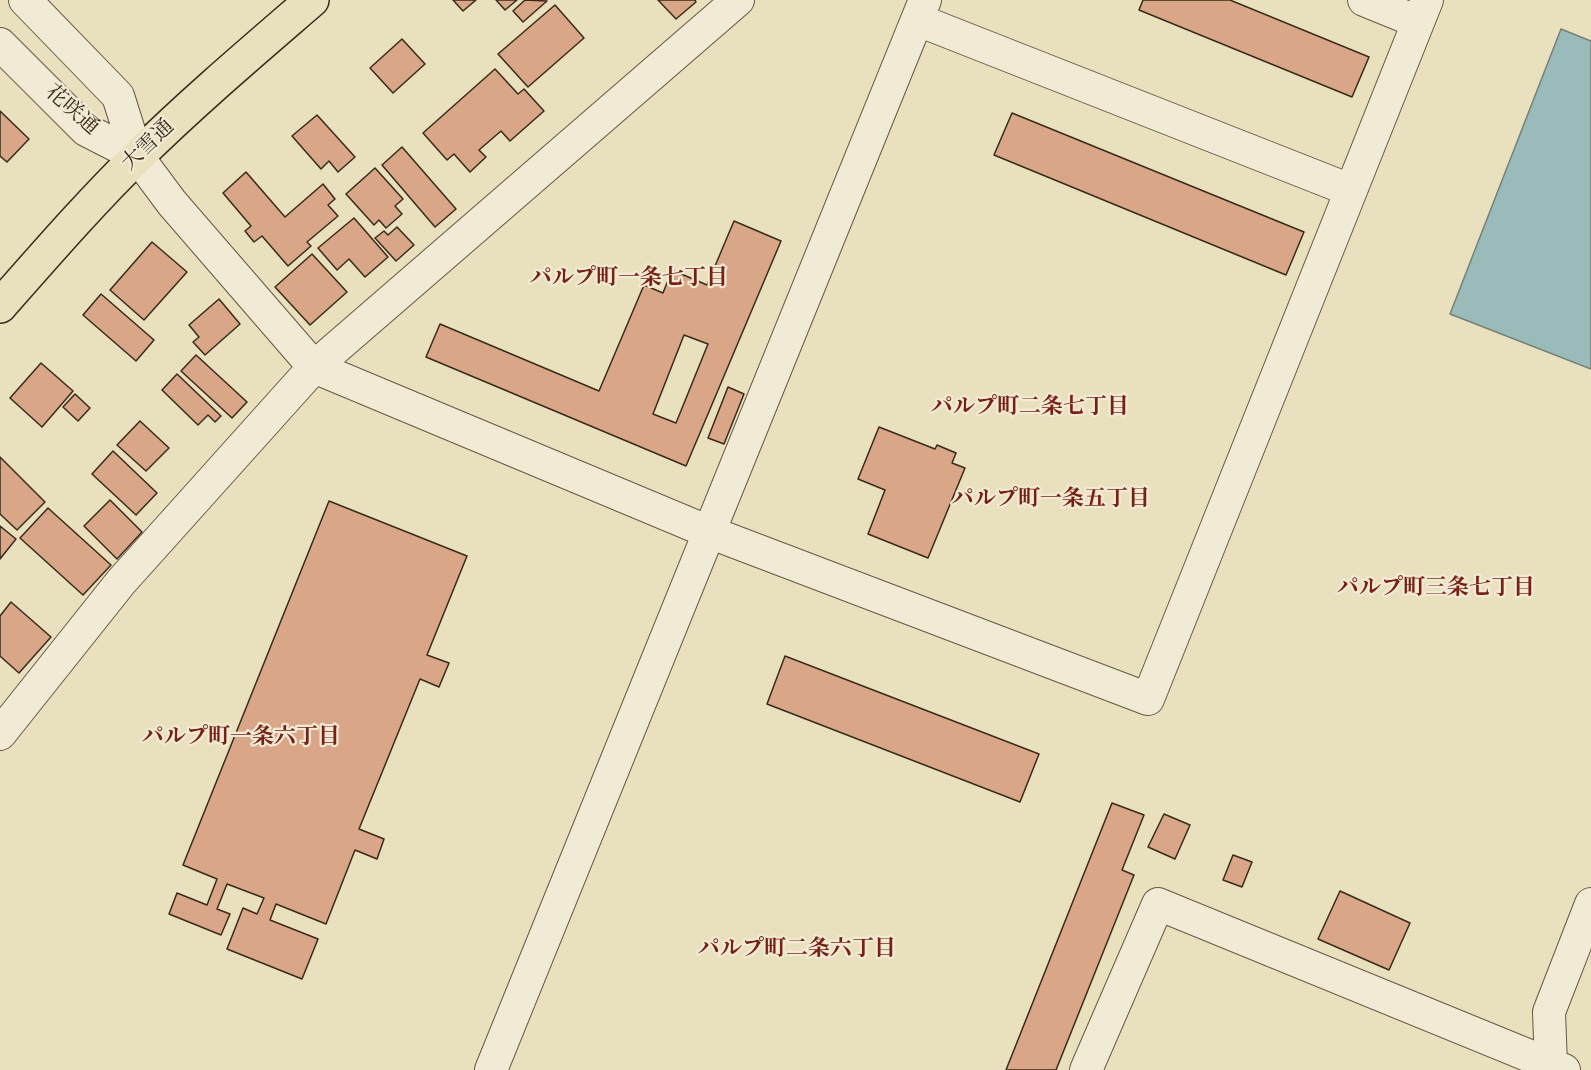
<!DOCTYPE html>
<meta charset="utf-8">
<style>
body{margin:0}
canvas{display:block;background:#e9e0be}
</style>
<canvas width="1591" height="1070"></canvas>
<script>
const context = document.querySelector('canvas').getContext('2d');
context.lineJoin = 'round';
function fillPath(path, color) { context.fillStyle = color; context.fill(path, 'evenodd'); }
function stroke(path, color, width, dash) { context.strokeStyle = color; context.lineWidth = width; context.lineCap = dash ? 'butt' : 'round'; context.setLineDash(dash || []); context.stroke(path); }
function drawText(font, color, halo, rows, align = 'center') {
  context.font = font + ' "IM FELL English","Noto Serif JP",serif'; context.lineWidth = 4.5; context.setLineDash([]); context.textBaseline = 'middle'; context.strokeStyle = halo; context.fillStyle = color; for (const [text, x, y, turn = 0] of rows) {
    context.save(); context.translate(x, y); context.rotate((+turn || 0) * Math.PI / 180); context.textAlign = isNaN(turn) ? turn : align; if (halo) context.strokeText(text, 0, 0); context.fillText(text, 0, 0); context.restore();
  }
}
const water = new Path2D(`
 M1561 29 1591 41V369L1450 314Z`);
fillPath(water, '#99bbb9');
stroke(water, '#738179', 1.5);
const building = new Path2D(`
 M453 0H476L463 11Z
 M496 0H517L505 10Z
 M525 0 547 1 523 22 513 11Z
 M658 0H695L696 2 676 19Z
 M1143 0H1230L1369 57 1352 97 1139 10Z
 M555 5 584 38 528 87 498 54Z
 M402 39 425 64 393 93 370 68Z
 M495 69 518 94 524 89 544 111 510 141 501 131 479 150 486 157 470 172 454 154 447 160 423 133Z
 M0 111 29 139 7 162 0 156Z
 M1012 113 1304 232 1286 275 994 155Z
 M317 115 355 157 338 172 329 161 321 169 292 136Z
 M402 147 456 209 435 227 382 165Z
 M375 168 403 199 395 206 402 214 386 228 379 220 374 225 346 194Z
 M246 172 285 217 323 184 335 199 328 205 338 216 307 242 311 246 288 266 262 236 254 242 245 231 251 226 223 193Z
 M354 218 388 257 365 277 349 259 337 270 318 248Z
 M734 221 781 241 686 466 426 357 440 324 599 391 644 285 663 293 672 270 707 285ZM684 335 708 344 676 423 653 414Z
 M397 227 414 245 396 261 375 238 384 231 388 235Z
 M152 242 187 272 144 320 110 290Z
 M312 254 347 292 310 325 275 287Z
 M101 294 154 340 136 361 83 315Z
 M219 299 240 324 205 355 193 342 199 337 189 325Z
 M196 355 247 402 232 418 181 371Z
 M41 363 73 391 42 427 10 398Z
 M177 374 221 416 215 422 208 415 198 425 162 390Z
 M728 387 744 394 724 444 708 438Z
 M75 394 90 408 78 421 63 407Z
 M140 421 169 448 146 471 117 445Z
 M879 427 935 449 937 445 956 453 952 463 965 468 928 558 868 534 885 490 858 479Z
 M113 451 157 493 136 515 92 474Z
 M0 457 45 502 17 530 0 514Z
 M110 500 142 532 117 559 84 526Z
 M329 501 467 556 427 655 449 663 439 687 420 679 359 829 384 839 377 859 355 850 326 924 276 904 270 920 318 939 302 979 227 949 243 908 257 914 264 898 227 884 217 909 230 914 221 935 169 914 177 893 207 905 217 879 183 865Z
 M48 508 111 565 83 595 20 538Z
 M0 526 16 539 0 559Z
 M11 602 51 637 19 673 0 656V616Z
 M785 656 1039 754 1020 802 767 704Z
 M1112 803 1144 815 1122 870 1134 875 1056 1070H1006Z
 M1164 814 1190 825 1175 859 1148 847Z
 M1233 855 1252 862 1242 887 1223 880Z
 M1340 891 1410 923 1389 970 1318 939Z`);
fillPath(building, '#d9a787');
stroke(building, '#392b19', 1.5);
const minor = new Path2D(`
 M25 0 118 96 137 156 172 203 314 367 709 532 1148 699 1427 0
 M1364 0 1418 22
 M918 20 1350 190
 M0 44 86 130 137 156
 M0 734 121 582 314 367 738 0
 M491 1070 925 0
 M1086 1070 1158 904 1564 1070
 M1549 1070 1551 1065 1549 1012 1591 904`);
const highway = new Path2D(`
 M0 306C45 255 90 203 139 155 194 101 253 51 312 0`);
stroke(minor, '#655842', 34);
stroke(highway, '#392b19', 36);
stroke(minor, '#f1ebd5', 32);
stroke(highway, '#e9e0be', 33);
drawText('21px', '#392b19', '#f1ebd5', [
 ["花咲通",71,111,41],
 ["大雪通",149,146,-44]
]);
drawText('bold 22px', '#7a1f14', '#f1ebd5', [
 ["パルプ町一条七丁目",629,279],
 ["パルプ町二条七丁目",1030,408],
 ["パルプ町一条五丁目",1051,500],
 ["パルプ町三条七丁目",1436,589],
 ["パルプ町一条六丁目",241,738],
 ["パルプ町二条六丁目",797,950]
]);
</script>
